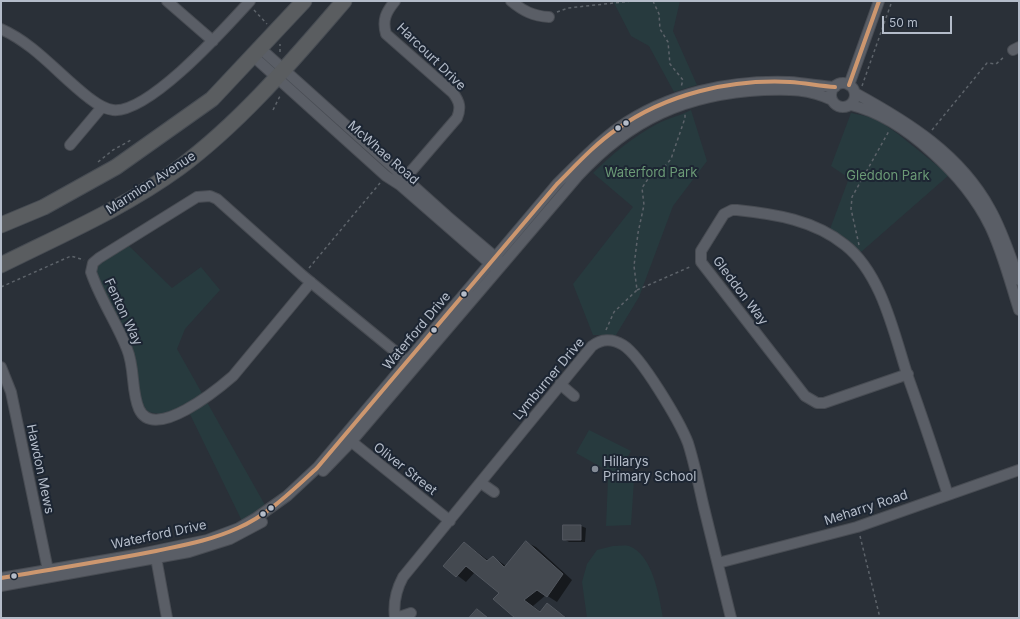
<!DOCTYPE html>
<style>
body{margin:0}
#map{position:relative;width:1020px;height:619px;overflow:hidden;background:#2a3038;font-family:Inter,sans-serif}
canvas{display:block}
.frame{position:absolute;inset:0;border:2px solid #b4bcc9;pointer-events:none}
.scale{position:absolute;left:882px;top:16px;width:70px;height:18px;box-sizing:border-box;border:2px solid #b4bcc9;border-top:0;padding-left:5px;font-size:12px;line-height:14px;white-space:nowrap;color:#b4bcc9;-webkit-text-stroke:3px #1d2633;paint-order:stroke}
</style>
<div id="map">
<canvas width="1020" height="619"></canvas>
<div class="frame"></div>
<div class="scale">50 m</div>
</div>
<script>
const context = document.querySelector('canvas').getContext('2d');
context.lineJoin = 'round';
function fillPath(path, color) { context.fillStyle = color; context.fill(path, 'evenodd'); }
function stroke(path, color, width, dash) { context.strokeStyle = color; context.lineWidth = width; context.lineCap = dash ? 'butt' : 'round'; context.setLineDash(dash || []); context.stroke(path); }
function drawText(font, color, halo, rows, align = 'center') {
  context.font = font + ' Inter,sans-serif'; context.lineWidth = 4; context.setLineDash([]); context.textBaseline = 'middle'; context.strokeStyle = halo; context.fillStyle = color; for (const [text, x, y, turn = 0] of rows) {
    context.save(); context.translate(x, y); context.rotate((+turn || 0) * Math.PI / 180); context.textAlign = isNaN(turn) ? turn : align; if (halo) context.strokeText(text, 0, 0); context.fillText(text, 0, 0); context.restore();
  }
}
fillPath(new Path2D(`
 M613 1H680L673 31 697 85 674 92 649 46 631 36Z
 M691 110 707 161 673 206 639 297 616 335H593L573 284 633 207 593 173C612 154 633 137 657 124 668 118 680 116 691 110Z
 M851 113 875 118 898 134 949 175 861 252 847 239 830 229 849 178 831 166Z
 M125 242 172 288 201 267 220 290 185 329 177 349 265 505 242 521 185 404 167 415 148 412 136 398 131 346 91 267Z
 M589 430 631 451 617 476 576 453Z
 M608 479 634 480 631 525 606 526Z
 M613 546C618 546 624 545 629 546 653 555 659 596 663 618H587L582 582 587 564 597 550Z`), '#273a3e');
fillPath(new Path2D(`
 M581 526 586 528 585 542H569L564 539Z
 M526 542 536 547 572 580 557 602 546 595 533 606 541 612 547 604 567 618H517L500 593 475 572 466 582 445 566 465 543 489 561 493 557 506 566Z`), '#0007');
const building = new Path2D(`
 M563 525H581V540H563Z
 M526 541 563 574 547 597 537 590 524 600 540 612 547 603 566 618H515L493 599 499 593 466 566 456 577 443 566 464 542 487 561 493 556 504 567Z
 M477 609 488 618H469Z`);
fillPath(building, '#444950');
stroke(building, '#52575f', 1);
const minor = new Path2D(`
 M167 1 213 41
 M395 1C386 12 382 20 386 34L453 93C460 102 461 108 457 118L401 183
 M511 1C523 11 533 16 549 17
 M1 29C35 44 59 75 89 98 96 103 103 109 113 110 149 114 226 27 250 1
 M261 49 447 216 500 261
 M1013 50 1019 47
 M253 56 386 176 400 185 494 267
 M831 95a12 12 0 1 1 24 0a12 12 0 1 1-24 0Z
 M849 85 879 1
 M855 93C908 122 960 154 990 209 1003 232 1010 256 1019 280
 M851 105C905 118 966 177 990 226 1003 253 1010 282 1019 310
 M70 145 102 107
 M311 282 233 376C218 389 154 442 139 409 131 391 135 368 127 349 117 323 100 299 91 272L93 263 99 258 197 197 210 196 217 199 302 275 413 366
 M1 367 11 392 49 575
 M908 374 824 403H817L805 396 701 262V251L724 214 732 210H737C775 214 814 220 845 245 882 274 894 334 908 377 922 416 935 455 948 495
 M560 384 574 396
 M347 438 450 521
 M323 471 351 442 577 177C630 119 686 94 764 90 788 89 810 89 832 100
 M481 483 494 492
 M155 552 167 618
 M718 563 857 527 1019 470
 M1 578 135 555 207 540 239 528 256 518 287 496 317 468 557 184C577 164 596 144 618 128 668 93 729 80 789 82 805 83 820 86 835 87
 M1 586 189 552 230 539 262 522
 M395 618C393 603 396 590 403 577L592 346C601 339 612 338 623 345 641 356 680 422 688 443 695 465 699 487 704 508 713 545 722 581 731 618
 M396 618 411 613`);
const highway = new Path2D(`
 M1 225 44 207 116 167 212 99 304 1
 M1 265C61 235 124 208 179 168 242 121 293 60 344 1`);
stroke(minor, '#484c53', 12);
stroke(highway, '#474c53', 17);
stroke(new Path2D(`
 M653 1 659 14 660 29 668 42 670 64 683 80 681 87
 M254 10 267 24
 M557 12 568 8 632 1
 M280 52V44
 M862 86 892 1
 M273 110 281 94
 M932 130 987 63 996 64 1005 56
 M98 162 113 150 133 139
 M859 245 851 209 852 197 889 131
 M309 268 380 183
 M1 287 71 256 84 260
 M637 290 692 266
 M606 330 614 312 637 290 634 266 638 233 644 205 642 188 650 176 666 165 671 159 685 118V114
 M860 536 880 618`), '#5d636a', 1.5, [3, 3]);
stroke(minor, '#5a5e66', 10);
stroke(highway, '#5a5d60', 15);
stroke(new Path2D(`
 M849 85 879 1
 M1 578C53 569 105 561 156 551 184 545 212 540 238 528 268 515 293 490 317 468L557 184C576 165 595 144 617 129 666 94 730 79 790 82 805 83 820 86 835 87`), '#cd976f', 4);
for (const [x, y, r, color] of [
 [626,123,3.5,"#b4bcc9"],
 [618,128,3.5,"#b4bcc9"],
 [464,294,3.5,"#b4bcc9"],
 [434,330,3.5,"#b4bcc9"],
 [595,469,4,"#848b96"],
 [271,508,3.5,"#b4bcc9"],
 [263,514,3.5,"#b4bcc9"],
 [14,576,3.5,"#b4bcc9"]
]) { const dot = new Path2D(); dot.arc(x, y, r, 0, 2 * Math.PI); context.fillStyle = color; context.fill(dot); stroke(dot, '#1d2633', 1.5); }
drawText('13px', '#b4bcc9', '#1d2633', [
 ["Harcourt Drive",431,57,44],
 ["McWhae Road",383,153,41],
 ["Marmion Avenue",151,183,-33],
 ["Gleddon Way",740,291,53],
 ["Fenton Way",123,312,65],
 ["Waterford Drive",417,331,-50],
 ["Lymburner Drive",549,379,-50],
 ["Hawdon Mews",40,469,78],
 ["Oliver Street",405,469,38],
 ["Meharry Road",866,508,-18],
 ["Waterford Drive",159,535,-12]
]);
drawText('13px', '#6b9a76', '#1d2633', [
 ["Waterford Park",651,173],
 ["Gleddon Park",888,176]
]);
drawText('13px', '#b4bcc9', '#1d2633', [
 ["Hillarys",603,462],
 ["Primary School",603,477]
], 'left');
</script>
